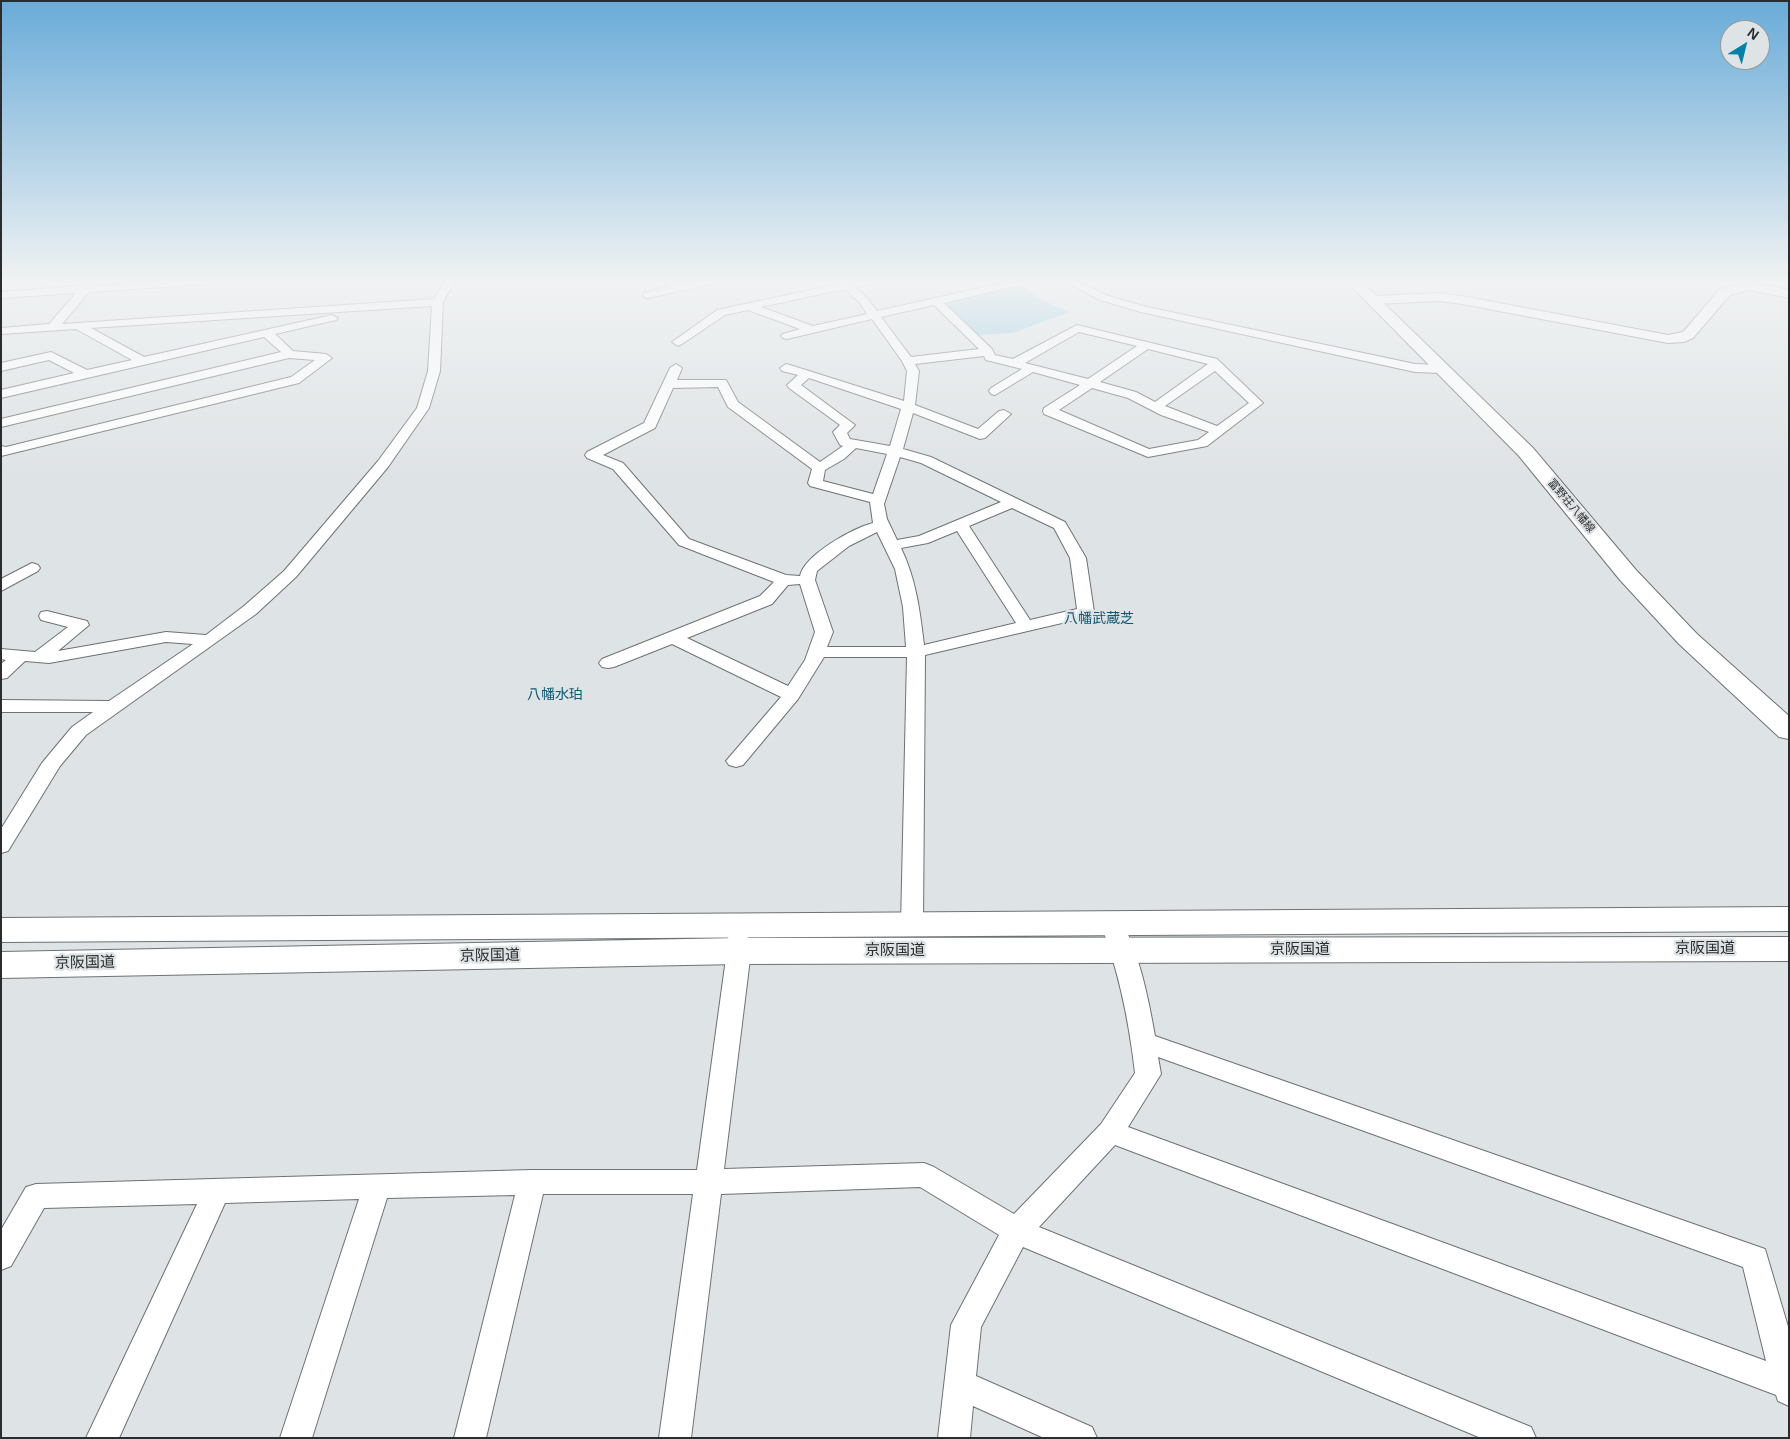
<!DOCTYPE html>
<meta charset="utf-8">
<style>
body{margin:0}
#map{position:relative;width:1790px;height:1439px;overflow:hidden;background:#dee3e5;font-family:Arial,sans-serif}
canvas{display:block}
.frame{position:absolute;inset:0;border:2px solid #2a2c2d;pointer-events:none}
.north{position:absolute;left:1720px;top:20px;width:50px;height:50px;box-sizing:border-box;background:#dee3e5;border:1px solid #969a9b;border-radius:50%;rotate:36deg;font-size:14px;font-weight:700;line-height:20px;text-align:center;color:#2a2c2d}
.north::after{content:'';display:block;margin:auto;width:18px;height:22px;background:#0580a6;clip-path:polygon(50% 0,100% 100%,50% 72%,0 100%)}
</style>
<div id="map">
<canvas width="1790" height="1439"></canvas>
<div class="frame"></div>
<div class="north">N</div>
</div>
<script>
const context = document.querySelector('canvas').getContext('2d');
context.lineJoin = 'round';
function fillPath(path, color) { context.fillStyle = color; context.fill(path, 'evenodd'); }
function stroke(path, color, width, dash) { context.strokeStyle = color; context.lineWidth = width; context.lineCap = dash ? 'butt' : 'round'; context.setLineDash(dash || []); context.stroke(path); }
function drawText(font, color, halo, rows, align = 'center') {
  context.font = font + ' Arial,"Noto Sans JP",sans-serif'; context.lineWidth = 4.5; context.setLineDash([]); context.textBaseline = 'middle'; context.strokeStyle = halo; context.fillStyle = color; for (const [text, x, y, turn = 0] of rows) {
    context.save(); context.translate(x, y); context.rotate((+turn || 0) * Math.PI / 180); context.textAlign = isNaN(turn) ? turn : align; if (halo) context.strokeText(text, 0, 0); context.fillText(text, 0, 0); context.restore();
  }
}
fillPath(new Path2D(`
 M1022 286 1042 300 1069 312 1013 333 978 335 946 304Z`), '#91c8e1');
const minor = new Path2D(`
 M87 281H95L96 283 95 286 168 281H215L210 284 89 292 62 324 434 299 445 281H455L443 302 440 371 429 408 388 467 296 577 256 614 86 735 60 766 8 851 1 853V829L42 763 72 727 93 712H1V700L109 701 193 644 166 642 49 663 25 661 7 678 1 679V664L6 660 1 659V649L35 652 68 627 41 620 39 616 41 612 47 611 87 621 89 625 58 651 166 632 206 635 244 606 284 571 378 461 417 408 428 371 432 306 91 328 144 357 332 315 338 318 336 320 275 334 293 351 326 354 332 358 299 383 1 456V446L6 447 291 377 315 360 289 358 1 427V419L281 352 264 337 1 398V390L74 373 49 360 1 371V363L51 352 87 370 132 360 76 329 1 334V328L49 324 76 293 1 298V292L82 286Z
 M663 281C671 280 679 284 686 283 697 282 707 280 718 281L713 284 648 298 644 297 643 295 644 293 672 286Z
 M837 281H874L873 283 855 287 867 298 877 311 1012 281H1023L1020 285 944 303 992 349 995 355 1013 359 1077 325 1217 359 1263 403 1207 446 1148 457 1044 414 1043 411 1044 408 1080 385 1033 372 995 395 991 394 989 391 991 388 1022 369 986 360 984 356 915 364 919 371 915 405 978 429 999 411 1004 410 1011 414 985 438 980 439 913 413 903 449 931 457 1065 522 1086 558 1094 612 1092 616 925 655 923 925 920 931 912 933 904 931 901 925 907 657H824L798 699 743 765 736 767 729 765 726 761 781 697 672 644 614 667 608 668 602 667 599 663 602 659 760 596 774 582 679 545 613 469 587 458 585 455 587 452 644 423 670 368 676 364 682 368 677 380H726L738 402 820 462 843 446 840 445 833 432 840 425 789 388 787 385 798 375 782 371 780 368 786 364 790 365 904 401 907 371 902 361 872 319 787 339 783 338 781 336 783 334 800 329 748 310 725 315 682 344 678 346 672 342 717 310 839 284ZM845 289 859 302 867 314 813 326 761 307ZM934 305 979 349 911 357 881 317ZM1079 332 1137 346 1088 379 1025 363ZM1148 349 1208 364 1155 402 1136 392 1100 382ZM1215 371 1249 403 1217 426 1165 406ZM809 378 901 409 890 446 850 439 847 433 855 425 801 385ZM718 387 728 407 812 469 808 483 810 486 870 502 873 523C853 528 804 555 800 576L786 575 689 539 623 463 603 455 655 428 673 388ZM1092 388 1128 398 1161 415 1209 432 1198 440 1149 449 1059 410ZM856 448 887 454 873 494 823 481 825 470 844 459ZM900 457 921 463 1001 502 919 536 897 540 887 519 884 504ZM1012 508 1054 528 1070 558 1077 609 1030 620 969 526ZM957 531 1016 623 924 645C920 611 916 579 901 548L928 543ZM877 532 895 569 903 607 906 647H827L833 632 815 580 817 571 849 546ZM800 584 815 632 805 660 788 686 687 638 772 604 788 585Z
 M1064 281H1077L1108 296 1147 307 1415 364 1441 365 1447 369 1441 373 1415 372 1141 312 1100 300Z
 M32 563 38 565 40 568 38 571 1 591V579Z
 M1111 914 1119 916C1139 952 1148 996 1155 1036L1765 1249 1789 1330V1406L1778 1401 1776 1395 1115 1145 1039 1227 1531 1427 1536 1438H1481L1023 1247 981 1327 976 1376 1092 1427 1097 1438H1044L973 1406 970 1438H938L951 1325 999 1235 920 1187 721 1194 691 1438H659L693 1194H543L486 1438H454L515 1195 387 1198 312 1438H280L359 1199 225 1203 119 1438H86L197 1204 44 1208 11 1266 1 1270V1230L26 1187 36 1184 532 1170H697L727 951V940L730 934 738 932 746 934 749 940 751 951 724 1169 924 1163 934 1167 1014 1214 1101 1124 1135 1073C1129 1021 1119 971 1100 922L1103 916ZM1158 1057 1743 1267 1766 1361 1128 1127 1161 1074Z`);
const tertiary = new Path2D(`
 M1735 281C1753 281 1770 287 1789 290V298L1750 290 1730 295 1693 338 1684 342 1668 343 1462 304 1438 301 1373 304 1366 300 1373 296 1438 293 1462 296 1668 335 1683 332 1720 289 1738 285Z`);
const secondary = new Path2D(`
 M1346 281H1361L1533 448 1636 570 1697 634 1789 716V739L1779 737 1679 644 1620 580 1519 456Z`);
const trunk = new Path2D(`
 M1789 907V931L1 942V918Z
 M1789 937V961L739 964 1 978V952L739 938Z`);
stroke(minor, '#6e7274', 2);
stroke(tertiary, '#6e7274', 2);
stroke(secondary, '#6e7274', 2);
stroke(trunk, '#6e7274', 2);
fillPath(minor, '#fff');
fillPath(tertiary, '#fff');
fillPath(secondary, '#fff');
fillPath(trunk, '#fff');
const sky = context.createLinearGradient(0, 0, 0, 482);
sky.addColorStop(0, '#69abd8');
sky.addColorStop(0.58, '#f0f2f3');
sky.addColorStop(1, '#f0f2f300');
context.fillStyle = sky;
context.fillRect(0, 0, 1790, 482);
drawText('11px', '#2a2c2d', '#dee3e5', [
 ["富野荘八幡線",1571,506,50]
]);
drawText('14px', '#0d5973', '#dee3e5', [
 ["八幡武蔵芝",1099,619],
 ["八幡水珀",555,695]
]);
drawText('15px', '#2a2c2d', '#dee3e5', [
 ["京阪国道",1705,949],
 ["京阪国道",1300,950],
 ["京阪国道",895,951],
 ["京阪国道",490,956,-1],
 ["京阪国道",85,963,-1]
]);
</script>
